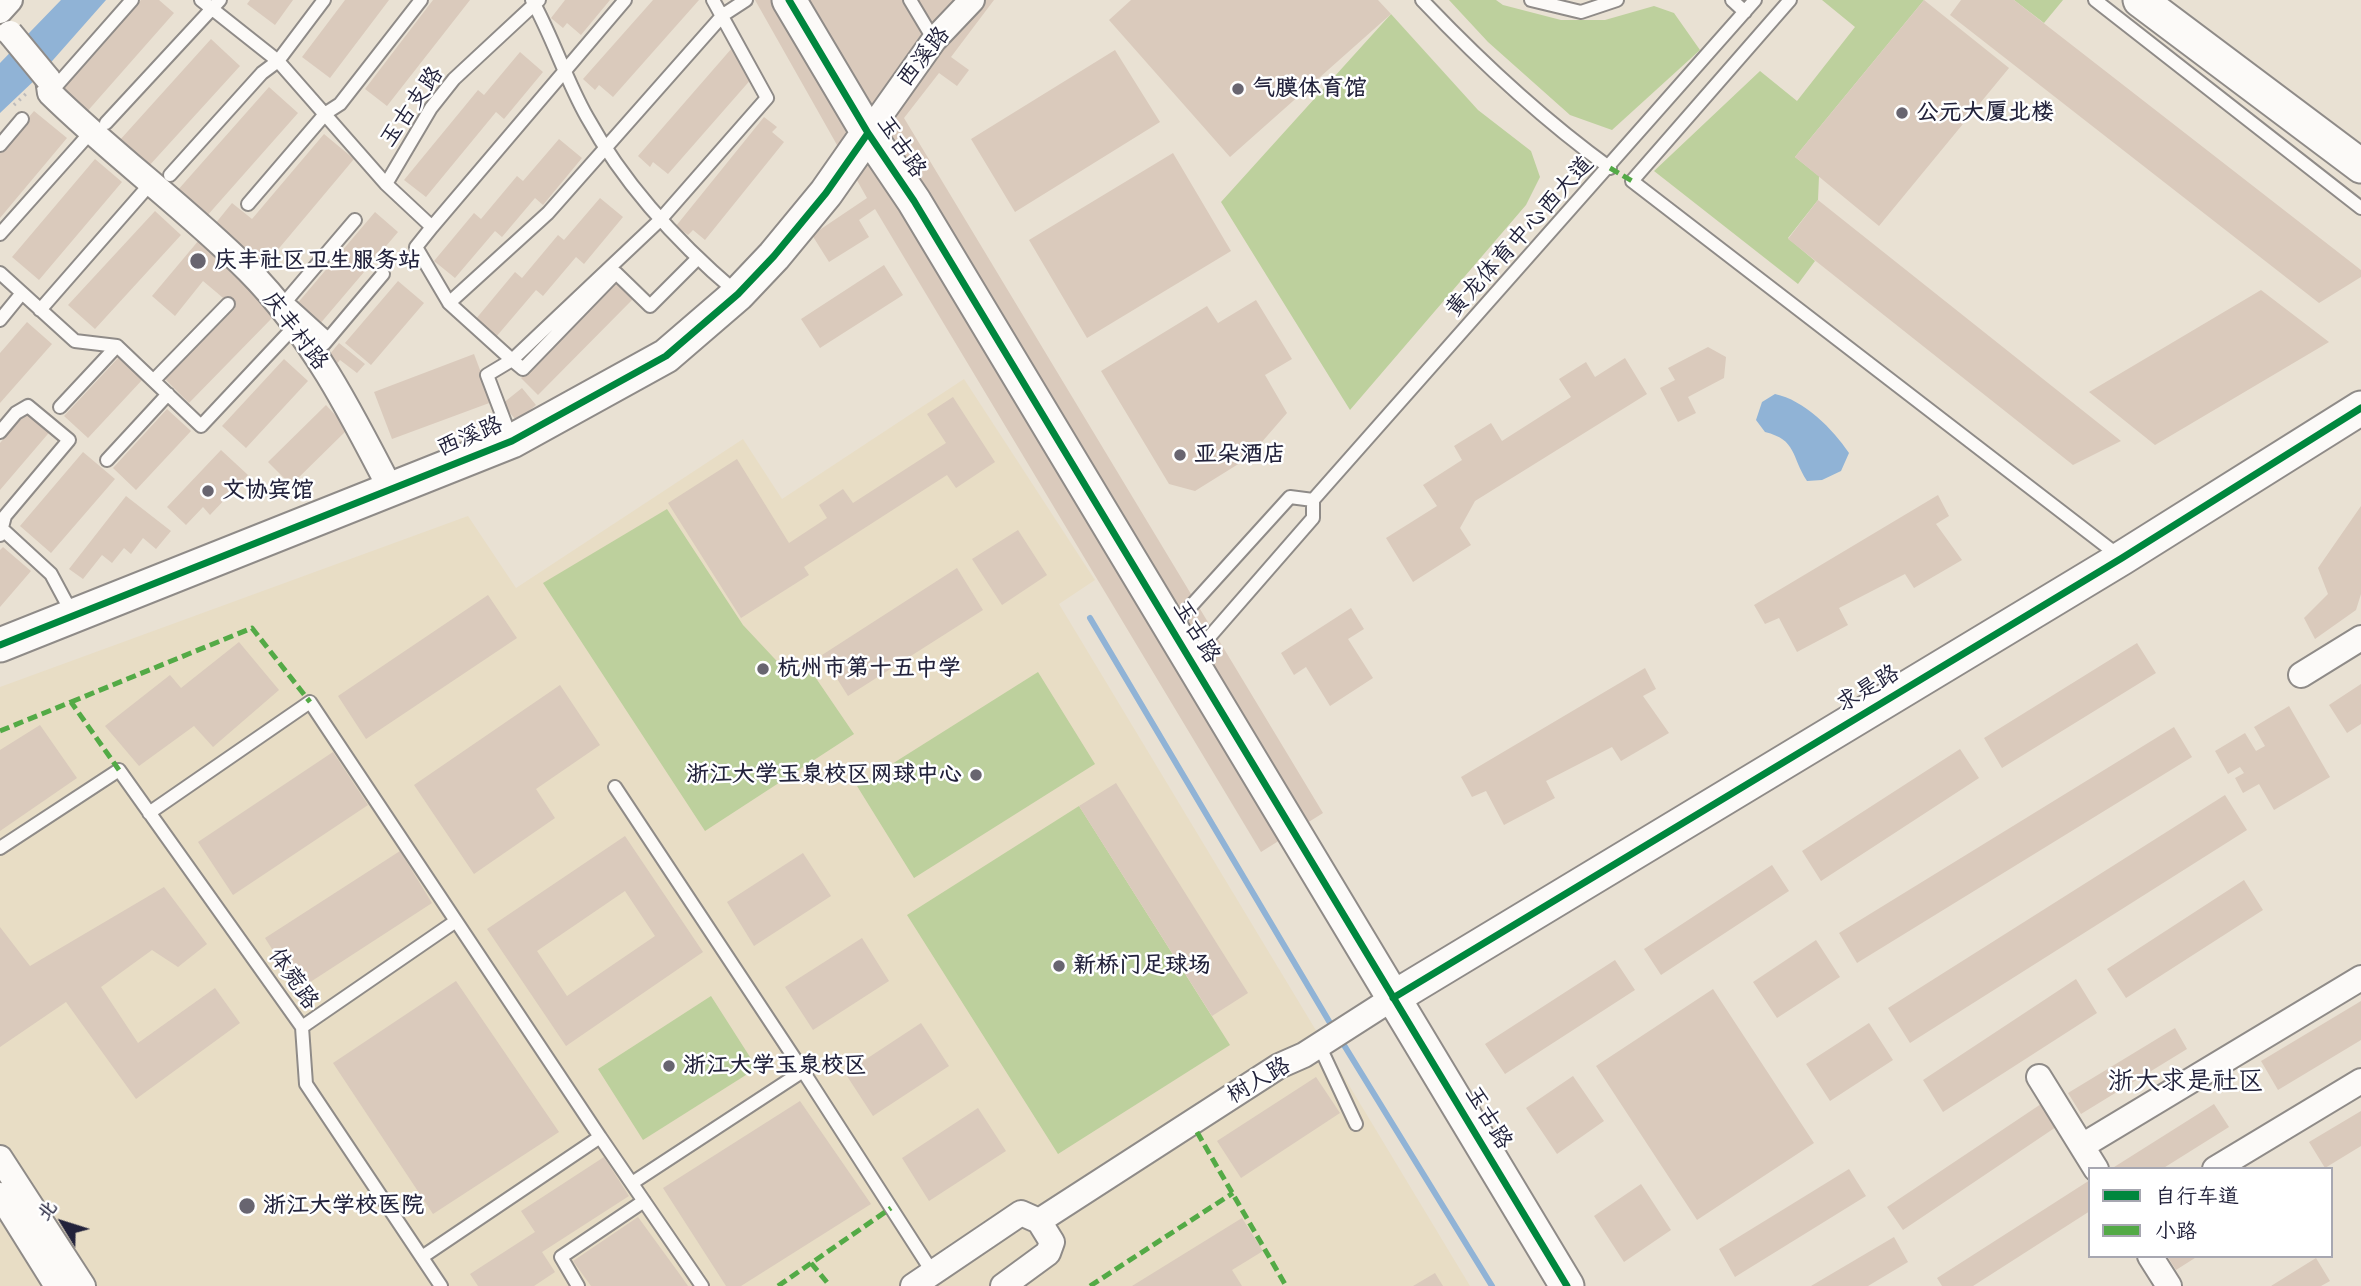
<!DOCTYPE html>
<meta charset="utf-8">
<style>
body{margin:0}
#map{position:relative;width:2361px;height:1286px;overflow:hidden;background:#e9e1d3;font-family:"Patrick Hand","LXGW WenKai TC",sans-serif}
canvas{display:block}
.legend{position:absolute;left:2088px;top:1167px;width:245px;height:91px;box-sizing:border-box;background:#fff;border:2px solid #a7a7b1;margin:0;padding:9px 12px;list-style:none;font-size:21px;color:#22223b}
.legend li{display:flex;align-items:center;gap:14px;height:35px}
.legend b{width:35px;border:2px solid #a7a7b1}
.north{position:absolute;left:28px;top:1188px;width:70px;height:70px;-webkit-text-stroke:5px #fff;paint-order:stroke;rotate:308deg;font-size:19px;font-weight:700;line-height:28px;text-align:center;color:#22223b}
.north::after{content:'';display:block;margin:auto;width:24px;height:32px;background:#22223b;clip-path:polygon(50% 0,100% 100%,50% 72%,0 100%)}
</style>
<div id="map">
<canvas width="2361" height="1286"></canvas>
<ul class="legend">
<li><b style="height:9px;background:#00873e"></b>自行车道</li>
<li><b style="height:9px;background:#53aa46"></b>小路</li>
</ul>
<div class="north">北</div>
</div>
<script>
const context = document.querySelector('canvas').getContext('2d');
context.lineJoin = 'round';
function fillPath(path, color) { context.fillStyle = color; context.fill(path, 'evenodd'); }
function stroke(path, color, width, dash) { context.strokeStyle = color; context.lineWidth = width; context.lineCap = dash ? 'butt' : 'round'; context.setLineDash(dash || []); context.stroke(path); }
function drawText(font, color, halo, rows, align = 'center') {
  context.font = font + ' "Patrick Hand","LXGW WenKai TC",sans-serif'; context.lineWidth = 5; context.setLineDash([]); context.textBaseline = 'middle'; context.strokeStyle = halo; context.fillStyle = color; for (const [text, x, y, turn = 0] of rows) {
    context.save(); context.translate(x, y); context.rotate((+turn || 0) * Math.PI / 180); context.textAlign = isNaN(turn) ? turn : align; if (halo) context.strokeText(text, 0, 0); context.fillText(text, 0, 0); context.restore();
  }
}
fillPath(new Path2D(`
 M964 379 1095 580 1059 604 1470 1286H0V687L468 516 516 588 743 439 782 499Z`), '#e8ddc5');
fillPath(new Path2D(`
 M1449 0H1496L1503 5 1561 20H1605L1654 6 1674 13 1700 50 1612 130 1570 115 1488 42Z
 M1822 0H1924L1795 157 1819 176 1818 200 1788 238 1815 261 1798 284 1654 171 1760 71 1797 101 1855 27Z
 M2014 0H2063L2044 23Z
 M1391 14 1478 110 1531 151 1540 177 1526 205 1350 410 1221 202Z
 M667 509 743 625 788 673 807 665 854 734 705 831 543 583Z
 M1038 672 1095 764 914 878 857 786Z
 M1079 806 1230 1045 1058 1154 907 915Z
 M711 996 757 1068 643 1140 598 1069Z`), '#bdd09d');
fillPath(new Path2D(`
 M61 0H106L38 77 0 113V63Z
 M1775 394C1804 400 1833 429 1849 453L1841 471 1822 480 1807 481C1791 456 1797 440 1765 432L1756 420 1762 402Z`), '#90b3d6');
stroke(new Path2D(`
 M1090 618 1333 1028
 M1339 1037 1492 1286`), '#90b3d6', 6);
fillPath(new Path2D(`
 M141 0H159L174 13 85 114 60 91Z
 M250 0H293L275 25 247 4Z
 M345 0H389L330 78 302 57Z
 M433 0H470L387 106 365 89Z
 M565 0H610L581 35 567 23 563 28 551 18Z
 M653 0H699L613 97 599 85 595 90 583 79Z
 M755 0H994L951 57 969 70 957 86 939 73 904 118 1323 813 1261 852 875 209 859 220 869 237 829 262 812 235 867 198Z
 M1131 0H1378L1391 14 1230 157 1109 20Z
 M1924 0 2009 68 1879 226 1795 157Z
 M1961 0H2014L2361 270V277L2319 303 1950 15Z
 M211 39 240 66 148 167 119 141Z
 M732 48 746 60 741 66 753 77 668 174 653 162 650 167 638 156Z
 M1115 50 1160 122 1015 212 971 139Z
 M520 52 543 72 504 119 496 112 426 197 404 180 478 90 484 95Z
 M269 87 298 113 206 217 177 191Z
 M34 111 67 138 0 218V151Z
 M764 117 777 127 772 132 784 142 705 240 693 230 688 235 676 226Z
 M324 134 354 159 265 265 215 224 232 203 252 219Z
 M559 139 582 158 543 205 535 198 502 237 495 231 455 278 434 261 474 213 481 219 517 176 523 181Z
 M1173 153 1231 251 1087 338 1029 240Z
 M95 159 122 182 39 280 12 257Z
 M600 198 623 217 584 264 576 257 543 296 536 290 496 337 475 320 515 272 522 278 558 235 564 240Z
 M1818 200 2121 441 2073 465 1788 239Z
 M155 211 181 235 95 329 68 305Z
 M375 212 398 232 319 325 296 305Z
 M199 240 237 271 272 318 189 403 165 379 235 308 203 281 175 316 152 296Z
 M884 265 903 295 820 348 801 319Z
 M398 281 424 303 371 365 345 343Z
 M616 282 633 299 538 395 521 378Z
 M2261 290 2329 342 2155 445 2089 392Z
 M1256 300 1292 359 1265 375 1287 413 1248 458 1195 491 1169 484 1101 371 1207 306 1218 323Z
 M27 322 52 344 0 403V353Z
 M339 343 365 364 357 373 340 360 334 367 325 360Z
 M1708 347 1726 357 1724 378 1688 397 1696 413 1678 422 1660 388 1675 380 1668 368Z
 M474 354 492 402 392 439 374 392Z
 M119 357 143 379 88 438 64 416Z
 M1625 358 1647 394 1475 501 1460 528 1471 545 1413 582 1386 538 1437 506 1423 485 1462 460 1454 446 1491 423 1502 441 1571 397 1559 379 1586 362 1595 377Z
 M284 359 308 381 246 448 222 426Z
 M522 388 536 405 517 421 502 404Z
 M953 397 995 462 956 488 947 475 804 567 809 575 741 618 668 503 737 459 789 543 827 518 819 505 843 489 853 503 946 443 927 414Z
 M326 405 348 429 291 485 268 462Z
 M30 408 53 428 0 490V443Z
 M167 409 191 431 136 490 113 468Z
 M221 450 248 475 210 515 203 507 186 525 167 507Z
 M83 452 115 479 51 553 20 526Z
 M1938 495 1949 516 1936 524 1962 560 1914 588 1905 574 1839 608 1848 625 1797 652 1779 618 1765 624 1754 605Z
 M126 496 171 531 156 549 143 538 131 554 124 548 112 563 102 555 83 579 69 569Z
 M2361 506V594L2356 610 2315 639 2304 618 2328 594 2318 568Z
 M1018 530 1047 575 1002 605 972 559Z
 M3 547 31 571 0 607V550Z
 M957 568 983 610 848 696 822 655Z
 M488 595 517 638 366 739 338 696Z
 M1351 608 1364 629 1348 639 1373 678 1330 706 1306 667 1294 675 1281 653Z
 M239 642 279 690 213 747 194 726 139 766 105 726 170 675 181 688Z
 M2137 643 2156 673 2002 768 1984 738Z
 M1645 668 1656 689 1643 696 1669 733 1621 761 1612 747 1546 781 1555 798 1504 825 1486 791 1472 797 1461 777Z
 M2361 684V724L2347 733 2329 705Z
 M560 685 600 745 536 789 555 818 474 874 414 785Z
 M2289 706 2330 777 2274 810 2259 784 2243 793 2235 778 2244 773 2240 767 2228 774 2215 751 2245 733 2256 751 2265 746 2254 727Z
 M40 725 77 778 0 831V750Z
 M2174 727 2192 757 1857 963 1839 933Z
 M1960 749 1979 778 1821 881 1802 851Z
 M333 752 368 805 233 895 198 842Z
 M1116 783 1248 993 1212 1016 1079 806Z
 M2225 795 2247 830 1910 1043 1888 1008Z
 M625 836 703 952 566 1046 487 929ZM625 891 655 936 567 996 537 951Z
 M400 851 432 903 298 990 265 938Z
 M803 853 831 896 754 946 727 902Z
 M1772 865 1789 891 1661 975 1644 949Z
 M2244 880 2263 910 2126 998 2107 969Z
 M164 887 207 944 178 967 152 950 101 987 138 1043 215 988 240 1023 136 1099 66 1002 0 1047V927L30 966Z
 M862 938 889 981 813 1030 785 987Z
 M1816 940 1840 977 1777 1018 1753 982Z
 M1615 960 1635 990 1505 1074 1485 1044Z
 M2076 979 2097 1013 1943 1112 1923 1080Z
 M456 981 559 1132 433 1214 333 1063Z
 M1713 989 1814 1143 1697 1220 1596 1066Z
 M2361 1001V1040L2278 1090 2261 1061Z
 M921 1023 949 1066 873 1116 845 1073Z
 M1869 1023 1893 1060 1830 1101 1806 1064Z
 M2175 1028 2187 1049 2081 1114 2068 1093Z
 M1573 1076 1604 1121 1557 1154 1526 1108Z
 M1316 1077 1340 1113 1241 1178 1217 1141Z
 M800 1101 871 1204 741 1286H726L663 1188Z
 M2044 1102 2059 1125 1903 1230 1887 1207Z
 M2214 1104 2229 1127 2162 1169H2111Z
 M978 1108 1006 1151 929 1201 902 1158Z
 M2361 1111V1146L2325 1168 2309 1142Z
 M604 1157 629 1196 542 1252 555 1272 534 1286H478L470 1274 535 1232 521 1211Z
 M1849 1169 1866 1196 1735 1277 1719 1249Z
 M2090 1180V1211L1973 1286H1942L1937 1278Z
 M1641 1184 1671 1230 1624 1262 1594 1216Z
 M638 1217 681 1276 688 1286H591L573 1261Z
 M1242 1218 1263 1251 1232 1270 1242 1286H1132Z
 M1894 1237 1908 1262 1868 1286H1811Z
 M2167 1256H2198L2176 1270Z
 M2316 1258 2330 1281 2321 1286H2271Z
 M1435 1273 1443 1286H1413Z`), '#dacabc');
const lane = new Path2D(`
 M201 0 278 61 386 184 432 227 416 247 449 303 548 213 723 15 746 0
 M532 0C553 38 566 80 587 117 624 184 678 243 736 292
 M910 0 934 40
 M1422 0C1481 62 1541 118 1610 168
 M1531 0 1581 12 1617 0
 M1732 0 1745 12
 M1790 0 1632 181 2119 556
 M2095 0 2361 208
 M50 93 132 0
 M106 123 220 0
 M0 145 22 119
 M170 175 262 73 278 61 324 0
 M386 184 431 108 454 79 539 0
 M248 204 326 113 340 104 421 0
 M432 227 625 0
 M0 234 90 133
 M697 259 650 306 616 273 523 369 512 360 660 220 767 98 713 0
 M0 273 75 341 117 346 201 426 294 327
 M449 303 512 360 487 375 512 441
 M40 310 151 183
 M0 320 22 293
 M328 339 286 301 355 220
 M324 344 383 274
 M154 380 228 304
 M60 407 117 346
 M0 432 16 413 28 406 69 440 5 516 0 535
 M107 460 168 394
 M0 527 51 574 73 615
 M1172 627 1290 497 1313 500
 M1191 658 1313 518V500L1755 0
 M615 787 803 1071
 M149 813 310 702 600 1137
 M0 848 119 770 302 1027 306 1084 441 1286
 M302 1027 456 921
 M1319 1045 1356 1124
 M632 1183 803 1071 933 1273
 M422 1257 600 1137 702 1286
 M578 1286 561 1257 644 1201`);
const street = new Path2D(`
 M0 11 10 0
 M48 79 50 93C113 155 185 207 248 270 310 332 352 414 392 492
 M868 133 934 40 972 0
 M2301 675 2361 638
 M2039 1077 2096 1169
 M2082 1146 2361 978
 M0 1158 83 1286
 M2215 1169 2361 1081
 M0 1195 57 1286
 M1039 1221 1279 1066 1304 1055 1393 998
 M2150 1256 2169 1286
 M913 1286 1021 1213 1039 1221 1052 1242 1048 1253 1003 1286`);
const secondary = new Path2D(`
 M789 0 868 133 914 201 1567 1286
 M2140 0 2361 166
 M0 645 512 441 666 356 738 294 774 256 826 193 868 133
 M1393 998 2122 558 2361 408`);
stroke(lane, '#8f8b88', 16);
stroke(street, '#8f8b88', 28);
stroke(secondary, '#8f8b88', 37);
stroke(new Path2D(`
 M14 105 29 91`), '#bdbbbb', 3.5, [2, 5]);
stroke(lane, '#fcfaf8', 12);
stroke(street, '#fcfaf8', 24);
stroke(secondary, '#fcfaf8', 33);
const streetBridge = new Path2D(`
 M10 33 48 79`);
stroke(streetBridge, '#8f8b88', 28, []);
stroke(streetBridge, '#fcfaf8', 24);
stroke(new Path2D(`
 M1610 168 1632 181
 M71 702 252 628 310 702
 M0 731 71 702 119 770
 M1197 1132 1286 1286
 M811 1263 830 1286
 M778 1286 891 1208
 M1090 1286 1233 1193`), '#53aa46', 5, [10, 5]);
stroke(new Path2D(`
 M789 0 868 133 914 201 1567 1286
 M0 645 512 441 666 356 738 294 774 256 826 193 868 133
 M1393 998 2122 558 2361 408`), '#00873e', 7);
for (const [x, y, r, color] of [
 [1238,89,7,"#686570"],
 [1902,113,7,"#686570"],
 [198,261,9,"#686570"],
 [1180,455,7,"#686570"],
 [208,491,7,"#686570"],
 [763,669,7,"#686570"],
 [976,775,7,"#686570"],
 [1059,966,7,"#686570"],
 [669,1066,7,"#686570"],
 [247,1206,9,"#686570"]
]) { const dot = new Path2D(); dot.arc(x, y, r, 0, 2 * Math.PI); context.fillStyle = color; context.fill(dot); stroke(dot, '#fff', 2.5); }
drawText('23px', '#22223b', '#fff', [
 ["西溪路",924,57,-52],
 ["玉古支路",412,107,-55],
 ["玉古路",901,147,56],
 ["黄龙体育中心西大道",1520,237,-48],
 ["庆丰村路",295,331,53],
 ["西溪路",470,437,-23],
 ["玉古路",1196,632,59],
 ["求是路",1868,689,-31],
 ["体菀路",293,979,55],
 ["树人路",1259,1081,-30],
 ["玉古路",1488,1118,59]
]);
drawText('bold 23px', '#22223b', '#fff', [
 ["气膜体育馆",1252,89],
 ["公元大厦北楼",1916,113],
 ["庆丰社区卫生服务站",214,261],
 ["亚朵酒店",1194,455],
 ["文协宾馆",222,491],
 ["杭州市第十五中学",777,669],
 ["浙江大学玉泉校区网球中心",962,775,"right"],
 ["新桥门足球场",1073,966],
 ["浙江大学玉泉校区",683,1066],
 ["浙江大学校医院",263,1206]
], 'left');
drawText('26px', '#22223b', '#fff', [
 ["浙大求是社区",2186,1082]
]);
</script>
